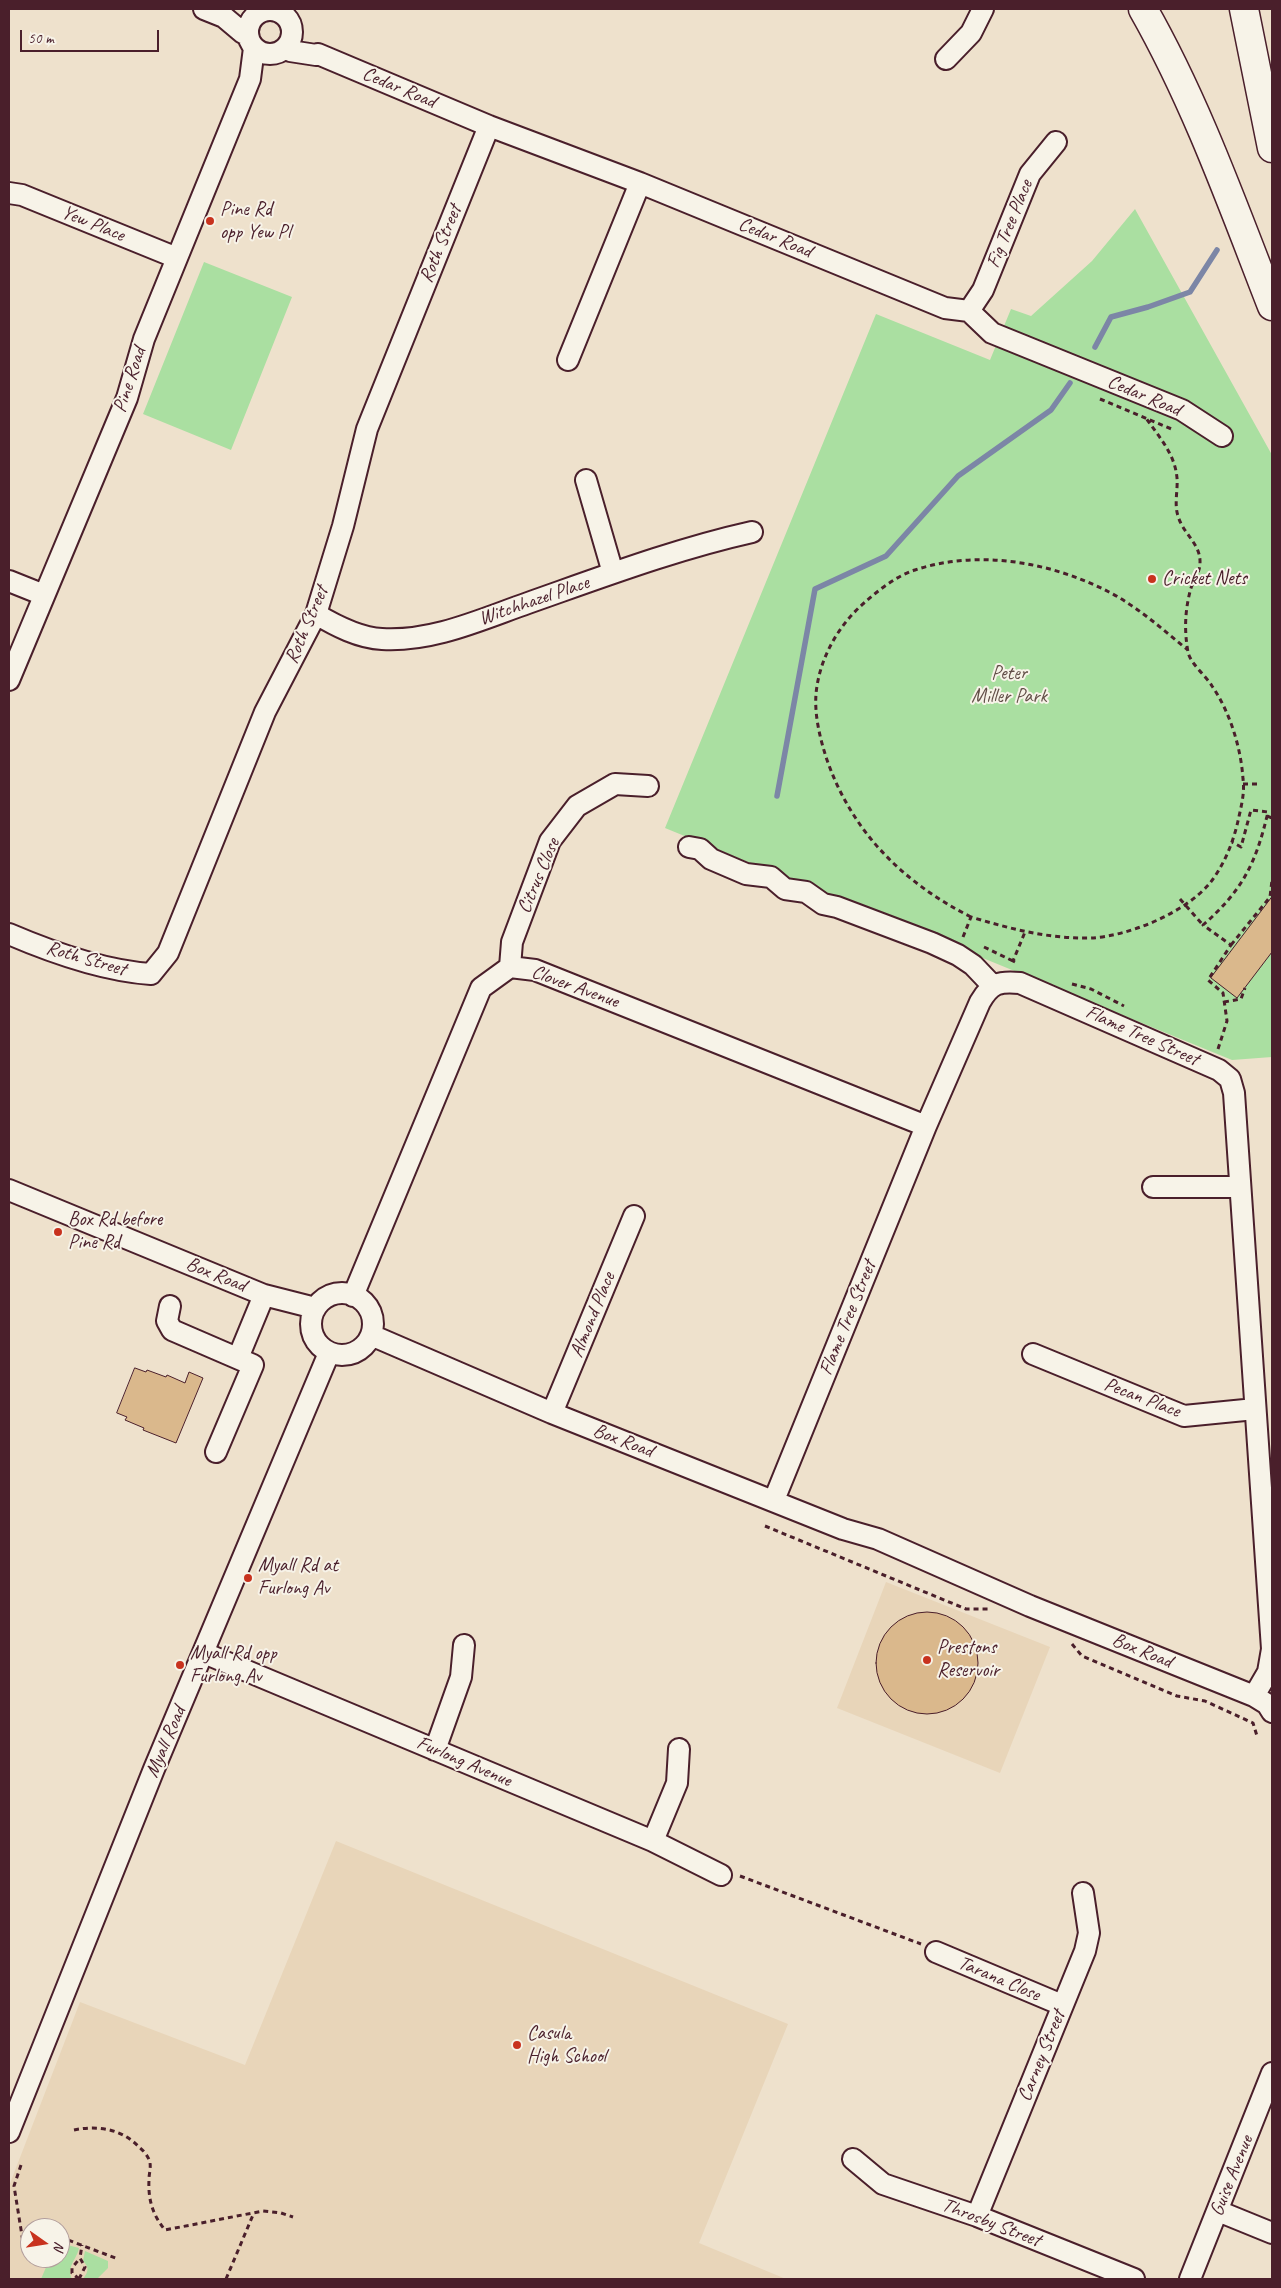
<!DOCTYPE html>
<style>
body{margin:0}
#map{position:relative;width:1281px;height:2288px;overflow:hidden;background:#eee1cc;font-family:Caveat,sans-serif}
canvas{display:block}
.frame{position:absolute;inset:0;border:10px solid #4a1f2b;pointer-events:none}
.north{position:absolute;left:20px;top:2218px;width:50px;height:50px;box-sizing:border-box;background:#f7f3e8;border:1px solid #b29e9c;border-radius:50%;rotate:103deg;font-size:14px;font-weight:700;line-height:20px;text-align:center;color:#4a1f2b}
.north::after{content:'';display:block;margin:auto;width:18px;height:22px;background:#c8321e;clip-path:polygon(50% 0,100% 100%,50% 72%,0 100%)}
.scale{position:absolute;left:20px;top:30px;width:139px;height:22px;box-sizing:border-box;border:2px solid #4a1f2b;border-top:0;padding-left:6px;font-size:15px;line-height:18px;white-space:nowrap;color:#4a1f2b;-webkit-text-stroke:4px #f7f3e8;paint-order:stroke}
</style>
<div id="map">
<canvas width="1281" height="2288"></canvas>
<div class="frame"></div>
<div class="north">N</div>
<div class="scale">50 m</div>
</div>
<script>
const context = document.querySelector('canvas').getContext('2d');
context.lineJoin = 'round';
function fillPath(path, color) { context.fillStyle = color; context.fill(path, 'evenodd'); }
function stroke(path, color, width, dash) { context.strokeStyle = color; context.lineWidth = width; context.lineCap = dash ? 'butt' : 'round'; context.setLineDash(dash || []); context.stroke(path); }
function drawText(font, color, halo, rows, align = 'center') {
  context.font = font + ' Caveat,sans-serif'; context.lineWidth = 4; context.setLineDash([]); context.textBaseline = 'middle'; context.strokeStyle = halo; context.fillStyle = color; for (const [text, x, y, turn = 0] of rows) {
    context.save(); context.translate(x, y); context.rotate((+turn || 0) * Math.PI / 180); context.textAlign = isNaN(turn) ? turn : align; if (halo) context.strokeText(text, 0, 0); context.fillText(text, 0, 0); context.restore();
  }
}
fillPath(new Path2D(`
 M886 1582 1050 1647 1000 1773 837 1708Z
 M336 1841 788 2024 699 2243 786 2279H9V2186L80 2002 245 2065ZM30 2228H60V2258H30Z`), '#e8d5b9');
fillPath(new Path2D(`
 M1135 209 1272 455V1057L1232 1060 665 828 876 314 990 360 1011 309 1031 316 1092 261Z
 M204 262 292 297 231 450 143 414Z
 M60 2243 79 2248C77 2259 66 2267 72 2279H41L50 2258H60Z
 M85 2251 108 2261V2268L97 2279H83C88 2272 90 2268 83 2261Z`), '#aadfa1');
stroke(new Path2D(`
 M1095 347 1111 317 1148 307 1190 292 1217 250
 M777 796 815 589 886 556 958 476 1051 410 1070 383`), '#7c86a6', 5.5);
const building = new Path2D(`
 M1272 897V952L1237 998 1211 978Z
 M135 1368 146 1372 147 1370 166 1377 167 1375 185 1383 189 1372 203 1378 176 1443 143 1430 144 1428 125 1420 127 1417 117 1413Z
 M876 1663a51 51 0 1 1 102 0a51 51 0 1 1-102 0Z`);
fillPath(building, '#dab88c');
stroke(building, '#4a1f2b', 1);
const minor = new Path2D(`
 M204 9 224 17 243 33H247
 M248 32a22 22 0 1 1 44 0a22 22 0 1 1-44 0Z
 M286 47 290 51 316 55 318 54 489 126 640 183 945 308 969 311 992 333 1182 410 1222 436
 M946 59 971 33 983 9
 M9 193 22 195 177 258
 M969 311 983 290 1030 174 1056 142
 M568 360 640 183
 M586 480 613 573
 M9 581 44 595
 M316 614C336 626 359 638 382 639 433 642 482 619 528 603 602 577 676 549 752 532
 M9 680 127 398 144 339 250 79 254 48
 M689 847 700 849 711 859 746 874 771 877 785 889 806 892 823 904 837 907 932 943 958 955 973 965 993 986
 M9 934C51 952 105 971 151 974L168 953 265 712 316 614 343 526 367 429 489 126
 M510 967 512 942 550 841 577 806 615 784 648 786
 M1153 1187H1240
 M9 1190 264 1295 315 1308
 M311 1324a31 31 0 1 1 62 0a31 31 0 1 1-62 0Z
 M353 1296 481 988 510 967 535 970 926 1126
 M170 1306 167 1321 172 1330 253 1365 216 1452
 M371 1335 552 1413 843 1529 878 1539 1030 1606 1254 1696 1267 1704 1272 1712
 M1033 1354 1184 1416 1255 1409
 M238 1358 264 1295
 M552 1413 634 1216
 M774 1500 926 1126 980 1002C991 983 999 981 1020 983L1219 1070 1230 1079 1234 1093 1272 1649 1268 1672 1254 1696
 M204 1653 653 1841 721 1875
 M435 1750 461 1677 464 1645
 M653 1841 677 1783 679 1749
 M936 1952 1062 2005
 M9 2132 154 1769 329 1353
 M853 2159 883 2184 977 2216 1134 2279
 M1218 2211 1272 2233
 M977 2216 1085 1951 1089 1933 1083 1893
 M1190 2279 1272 2073`);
const highway = new Path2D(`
 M1143 9C1196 102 1233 206 1272 306
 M1244 9 1272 148`);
stroke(minor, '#4a1f2b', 24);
stroke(highway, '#4a1f2b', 31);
stroke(new Path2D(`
 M1100 399 1174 430
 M1243 784H1257
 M1267 816 1272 818
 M1180 899 1203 925
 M971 917C902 882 851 831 826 757 819 735 813 709 817 686 822 654 840 624 864 603 879 590 896 576 915 570 978 549 1051 562 1109 592 1138 607 1162 629 1188 650
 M963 937 971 917C1011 929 1049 939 1091 938 1129 936 1185 913 1210 883 1224 865 1233 843 1238 821 1241 807 1245 793 1243 779 1241 748 1230 712 1212 686 1206 676 1190 663 1188 652 1184 630 1185 609 1191 588 1194 580 1200 572 1200 563 1201 544 1183 534 1178 516 1174 504 1178 490 1177 478 1175 454 1159 437 1146 418
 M1231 945 1270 897 1272 880
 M984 947 1013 961 1012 964
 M1015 962 1013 961 1025 932
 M1072 984 1091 989 1124 1006
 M1224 1002 1241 999 1245 988
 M1218 1049 1227 1021 1223 993 1208 980 1231 945 1203 925C1243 890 1256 863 1268 812L1251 810 1241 847 1232 842
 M765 1526 966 1609H989
 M1072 1644 1082 1656 1177 1696 1205 1701 1253 1723 1257 1736
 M740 1876 921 1944
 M74 2130C98 2125 122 2129 139 2147 144 2151 149 2157 150 2163 151 2168 149 2174 149 2179 148 2199 152 2214 165 2230L263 2211 281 2213 293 2217
 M21 2165 14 2186 23 2242
 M60 2237 118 2259
 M79 2279 85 2267 80 2258 82 2245
 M79 2279 72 2273V2268L80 2258
 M226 2279 253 2215`), '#4a1f2b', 3, [5, 4]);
stroke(minor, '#f7f3e8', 20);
stroke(highway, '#f7f3e8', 28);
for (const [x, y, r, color] of [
 [210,221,5,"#c8321e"],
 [1152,579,5,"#c8321e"],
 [58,1232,5,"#c8321e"],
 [248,1578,5,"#c8321e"],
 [927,1660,5,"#c8321e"],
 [180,1665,5,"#c8321e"],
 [517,2045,5,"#c8321e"]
]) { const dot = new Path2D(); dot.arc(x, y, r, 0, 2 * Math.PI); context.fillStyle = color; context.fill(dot); stroke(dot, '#f7f3e8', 2); }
drawText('20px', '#4a1f2b', '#f7f3e8', [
 ["Cedar Road",399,88,23],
 ["Yew Place",93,224,22],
 ["Fig Tree Place",1010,224,-68],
 ["Cedar Road",775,238,22],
 ["Roth Street",441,244,-68],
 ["Pine Road",130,380,-72],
 ["Cedar Road",1144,396,23],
 ["Witchhazel Place",534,601,-19],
 ["Roth Street",307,625,-67],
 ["Citrus Close",539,876,-67],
 ["Roth Street",86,959,16],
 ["Clover Avenue",575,987,20],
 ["Flame Tree Street",1142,1036,24],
 ["Box Road",216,1275,22],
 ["Almond Place",593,1315,-68],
 ["Flame Tree Street",848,1318,-68],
 ["Pecan Place",1142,1398,21],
 ["Box Road",623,1441,21],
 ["Box Road",1142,1651,22],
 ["Myall Road",166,1742,-67],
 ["Furlong Avenue",464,1762,23],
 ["Tarana Close",999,1979,23],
 ["Carney Street",1042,2056,-68],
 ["Guise Avenue",1232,2176,-68],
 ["Throsby Street",991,2223,21]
]);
drawText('20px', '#4a1f2b', '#f7f3e8', [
 ["Pine Rd",220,210],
 ["opp Yew Pl",220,233],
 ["Cricket Nets",1162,579],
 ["Box Rd before",68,1220],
 ["Pine Rd",68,1243],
 ["Myall Rd at",258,1566],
 ["Furlong Av",258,1589],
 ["Prestons",937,1648],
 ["Reservoir",937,1671],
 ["Myall Rd opp",190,1654],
 ["Furlong Av",190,1677],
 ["Casula",527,2034],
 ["High School",527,2057]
], 'left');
drawText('20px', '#624f48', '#f7f3e8', [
 ["Peter",1009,674],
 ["Miller Park",1009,697]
]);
</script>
